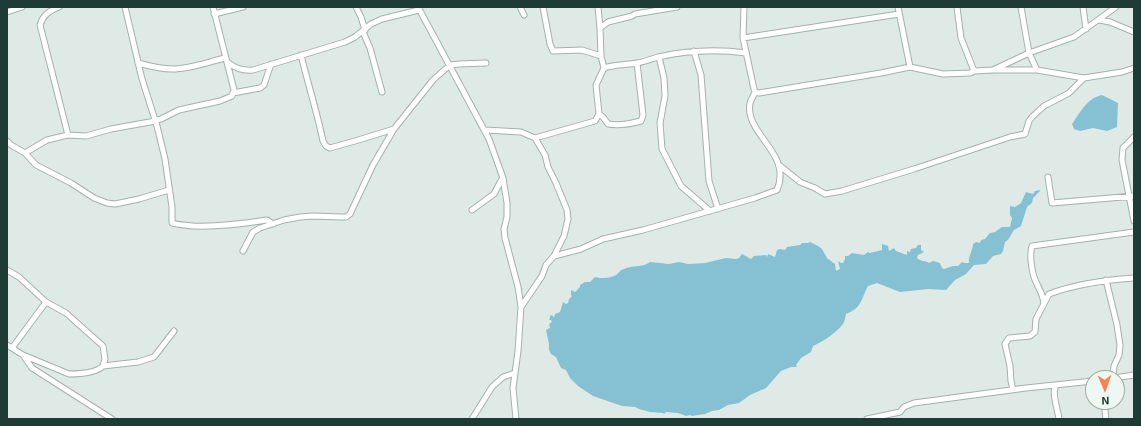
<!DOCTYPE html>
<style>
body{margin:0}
#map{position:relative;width:1141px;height:426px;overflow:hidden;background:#dfeae6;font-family:"Exo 2",sans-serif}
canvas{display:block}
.frame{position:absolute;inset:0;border:8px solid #1f3b35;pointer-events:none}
.north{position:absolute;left:1085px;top:370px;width:40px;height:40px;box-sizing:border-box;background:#eff7f3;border:1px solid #9caca7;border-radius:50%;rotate:178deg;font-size:11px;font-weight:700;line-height:16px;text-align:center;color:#1f3b35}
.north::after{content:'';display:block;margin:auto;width:14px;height:18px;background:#f58352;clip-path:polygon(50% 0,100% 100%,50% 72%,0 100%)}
</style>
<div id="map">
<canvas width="1141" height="426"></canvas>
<div class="frame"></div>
<div class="north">N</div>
</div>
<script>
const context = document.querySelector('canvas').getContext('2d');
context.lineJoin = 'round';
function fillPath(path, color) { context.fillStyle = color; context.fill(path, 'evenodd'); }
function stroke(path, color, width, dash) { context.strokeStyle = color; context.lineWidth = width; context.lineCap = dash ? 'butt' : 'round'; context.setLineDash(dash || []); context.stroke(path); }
fillPath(new Path2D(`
 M1102 95 1118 103 1117 127 1107 131 1093 128 1080 131 1074 129 1072 124C1080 113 1087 98 1102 95Z
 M1041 190 1033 198 1032 203 1027 207 1021 226 1014 230 1008 240 1005 242 1003 251 1001 254 993 256 986 264 974 265 966 274 955 280 946 290 928 289 900 292 877 283 868 286C861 299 862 308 846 314 845 317 845 321 843 324 836 333 824 341 813 346L811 352 801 358 796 365 797 367H791L781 371 766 388 750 395 739 403 728 405 719 410 712 411 705 414 692 416 690 415 686 416 678 413 666 412 664 414 663 413 650 412 639 409 635 407 622 406 593 396 578 386 570 378 566 370 561 368 556 357 551 354 549 350V344L546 330 550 328 549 324 552 322 551 320H549L550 318V316L551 315 554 317 555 314 560 312 563 302 566 304 568 303 569 299 572 296 571 295V290L575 292 580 287V285L585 282H590L595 277C601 279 611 278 616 275 619 273 620 270 624 269 632 265 643 268 650 262L669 264 679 262 688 264 705 263 726 258 736 259 739 258 742 254 751 259 754 256 766 255 767 257 768 254 775 257 777 250 780 249 785 250 787 247 800 245 802 243H808L810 242 818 246 822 249 827 258 835 264 836 271 840 269 838 261 841 263H843L845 259V256H848L852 253 864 255 868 252 870 253 882 250V244L888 246 889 251 894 248 896 251 907 255V251L910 252 911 249 916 248 918 245H921V250L924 252 918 255 917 258C921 262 925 260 929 263L933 261 940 263 942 268 944 269 953 266H958L962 262 965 263H969C968 256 973 250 973 244L976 242 980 243 981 240 985 239 990 233 995 232 1002 227H1010L1012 218 1010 215V206L1015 207 1021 203 1026 192 1033 194 1035 191Z`), '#85c1d2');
const street = new Path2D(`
 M59 7C49 11 43 15 40 25L68 135
 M125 7 142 79 157 126 165 159 172 207V223C178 225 186 225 193 226 219 227 242 224 267 220L273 224
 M356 7 361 17 365 30
 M418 7 489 139 503 178 507 203V217L504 229 505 238 518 287 521 307 518 351 513 388 516 419
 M520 7 524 15
 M543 7 550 44 553 51 582 50 601 56
 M598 7 600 28 601 56 604 68
 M744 7 743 38 754 89 755 92 759 93 881 73 910 67 943 74 970 73 974 71 993 70H1037L1084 78 1122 72 1134 68
 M898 7 910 67
 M957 7 961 38 974 71
 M1021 7 1029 53 1037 70
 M1083 7 1086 29
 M7 12 22 7
 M214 14 243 7
 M1099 20 1110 22 1134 32
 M600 28 608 22 632 16 635 14 677 7
 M363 32 370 48 382 92
 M743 38 899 14
 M694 51 701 75 709 181 718 209
 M301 55C308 84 317 112 323 141L326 146 330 148 355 141 394 129
 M659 57 664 78 665 96 660 123 662 149 681 186 710 211
 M227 62C235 68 242 71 253 70L345 42 355 37 371 24 382 19 419 10
 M138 63C149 66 160 69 172 69 190 69 208 62 225 58
 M993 70 1029 53 1074 37 1116 7
 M233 93 260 88 264 85 271 64
 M599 114 603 117 608 124C619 126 630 124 641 121L643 115 637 63
 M485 130 521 132 535 138 545 155 548 167 556 183 567 210 568 219 564 236 554 256 546 265 542 276 521 307
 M1134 137 1123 148 1122 160 1134 221
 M535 138 595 121 599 114 596 85 604 68C615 64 626 65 637 63 644 62 651 59 658 57 689 50 716 49 746 53
 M7 141 11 145 25 153 36 165 71 183 94 198 107 203 115 204 139 199 169 190
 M25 153 47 140 68 135 86 136 111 129 150 122 161 119 179 110 220 101 232 96 234 90 213 7
 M779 165 800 182 815 188 825 194 842 191 914 169 1010 137 1025 134 1029 121 1032 117 1044 106 1069 93 1084 78
 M1048 177 1052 203 1134 196
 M472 210 494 194 502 179
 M243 251 253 232 260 228 284 220 300 217 313 216 341 217H346L350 214 373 165 394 129 433 80 450 65 459 64 486 63
 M554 256 581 249 603 239 643 230 755 198 777 190C793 153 744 134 750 103 751 99 754 95 755 92
 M7 270 19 277 46 302 66 313 103 346 105 359 103 366
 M1106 280 1117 325 1120 345 1119 355 1114 366 1113 378
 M1044 303C1043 295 1040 291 1037 284 1032 275 1029 256 1032 246L1134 232
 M7 345 23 355 32 368 112 419
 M12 348 46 302
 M23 355 69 374C79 374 96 373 103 366L138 362 154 357 174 331
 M1114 378 1134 375
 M1056 386C1051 392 1058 410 1059 419
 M1013 390 1011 381 1010 366 1005 344 1009 338 1030 336 1035 332 1036 319 1049 294C1076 284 1105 280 1134 278
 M1104 402 1106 419
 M472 419 492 387 503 377 515 373
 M867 419 900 412 904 407 914 403 1026 388 1093 381`);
stroke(street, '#a2b2ad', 7);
stroke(street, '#fff', 5);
</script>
